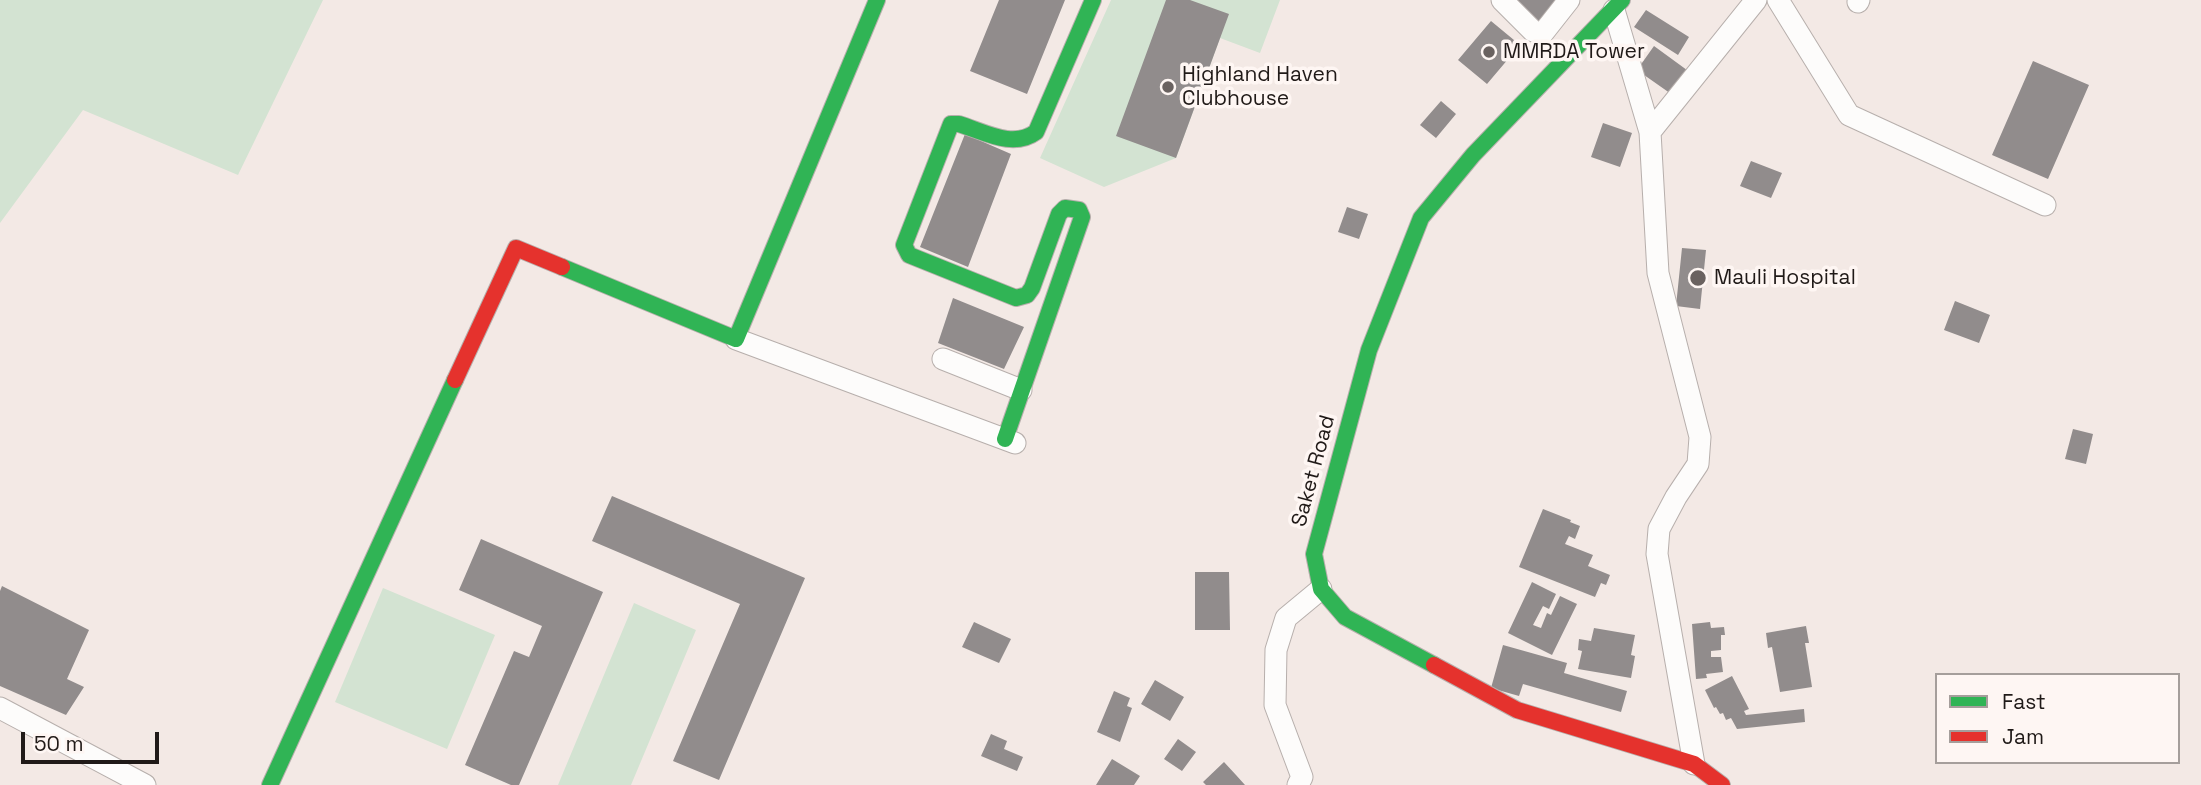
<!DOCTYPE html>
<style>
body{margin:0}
#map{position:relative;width:2201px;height:785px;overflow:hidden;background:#f3e9e5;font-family:"Space Grotesk",sans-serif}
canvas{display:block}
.legend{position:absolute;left:1935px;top:673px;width:245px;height:91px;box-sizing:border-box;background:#fef6f3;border:2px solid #a59e9b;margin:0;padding:9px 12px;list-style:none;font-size:21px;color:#201a18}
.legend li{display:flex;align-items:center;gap:14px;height:35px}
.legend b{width:35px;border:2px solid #a59e9b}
.scale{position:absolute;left:21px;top:732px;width:138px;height:32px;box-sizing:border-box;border:4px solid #201a18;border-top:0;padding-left:9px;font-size:21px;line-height:24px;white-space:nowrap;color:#201a18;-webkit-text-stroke:5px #fef6f3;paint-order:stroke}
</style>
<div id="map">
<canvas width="2201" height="785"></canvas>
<ul class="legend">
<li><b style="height:9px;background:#30b455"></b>Fast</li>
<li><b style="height:9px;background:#e5322d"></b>Jam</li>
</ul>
<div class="scale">50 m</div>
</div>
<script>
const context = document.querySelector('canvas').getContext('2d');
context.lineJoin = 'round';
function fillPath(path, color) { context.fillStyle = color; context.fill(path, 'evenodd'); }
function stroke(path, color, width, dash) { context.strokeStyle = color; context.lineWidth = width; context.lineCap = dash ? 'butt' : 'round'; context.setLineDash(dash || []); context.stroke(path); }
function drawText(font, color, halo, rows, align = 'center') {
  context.font = font + ' "Space Grotesk",sans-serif'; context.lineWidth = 7; context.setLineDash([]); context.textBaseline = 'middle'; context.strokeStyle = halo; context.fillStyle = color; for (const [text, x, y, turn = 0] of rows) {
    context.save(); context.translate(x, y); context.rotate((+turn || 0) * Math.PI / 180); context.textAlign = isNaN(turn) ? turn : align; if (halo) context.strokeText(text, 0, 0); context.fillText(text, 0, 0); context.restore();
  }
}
fillPath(new Path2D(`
 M0 0H323L238 175 83 110 0 223Z
 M1111 0H1280L1260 53 1220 38 1176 158 1104 187 1040 158Z
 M383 588 495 635 447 749 335 702Z
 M634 603 696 630 631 785H558Z`), '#d3e3d2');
fillPath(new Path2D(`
 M999 0H1065L1027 94 970 71Z
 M1166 0H1190L1229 14 1176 158 1116 136Z
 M1508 0H1561L1538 26Z
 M1646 10 1689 37 1678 55 1634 27Z
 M1491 21 1520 45 1487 84 1458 60Z
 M1654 46 1691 73 1674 96 1637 70Z
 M2033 61 2089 85 2048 179 1992 155Z
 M1441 101 1456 114 1436 138 1420 125Z
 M1603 123 1632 133 1620 167 1591 157Z
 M965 134 1011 154 968 267 920 247Z
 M1751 161 1782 173 1771 198 1740 186Z
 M1347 207 1368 214 1359 239 1338 232Z
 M1682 248 1706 250 1700 309 1676 306Z
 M953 298 1024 327 1004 369 938 343Z
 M1955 301 1990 315 1979 343 1944 330Z
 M2073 429 2093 434 2086 464 2065 459Z
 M612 496 805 578 719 780 673 761 740 604 592 541Z
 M1543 509 1571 520 1570 522 1580 526 1575 539 1569 536 1565 544 1593 555 1588 566 1610 575 1606 585 1601 583 1595 597 1519 567Z
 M481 539 603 592 519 785H511L465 765 514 651 529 657 542 626 459 590Z
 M1195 572H1229L1230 630H1195Z
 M1532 582 1556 594 1549 609 1543 606 1533 625 1541 628 1547 613 1551 615 1560 596 1577 604 1552 655 1508 633Z
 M2 586 89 630 67 679 84 687 66 715 0 686V591Z
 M974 622 1011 639 999 663 962 647Z
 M1710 622 1711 628 1724 627 1725 635H1721V650L1711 651V657H1721L1723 672 1706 674 1707 678 1696 679 1692 624Z
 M1806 626 1809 643H1805L1812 687 1780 692 1772 647 1768 648 1766 633Z
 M1594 628 1635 635 1631 655 1635 656 1631 678 1578 669 1582 651 1578 650 1579 639 1591 641Z
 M1503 645 1567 663 1564 673 1627 691 1621 712 1523 684 1519 696 1491 688Z
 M1732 676 1749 709 1744 711 1746 715 1804 709 1805 722 1737 729 1731 718 1726 720 1723 713 1720 714 1716 707 1714 708 1705 690Z
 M1155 680 1184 697 1170 721 1141 704Z
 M1114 691 1130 698 1127 706 1132 708 1120 742 1097 732Z
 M991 734 1007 741 1004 749 1023 757 1017 771 981 756Z
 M1178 739 1196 752 1182 771 1164 759Z
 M1112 759 1140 776 1134 785H1096Z
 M1224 762 1236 775 1245 785H1206L1203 782Z`), '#918c8c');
const street = new Path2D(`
 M1502 0 1533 31 1543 33 1569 0
 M1778 0 1849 115 2045 205
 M1858 2 1859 0
 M1614 10 1650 132 1658 273 1700 437 1698 464 1676 497 1659 529 1657 554 1694 764
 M1650 132 1756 0
 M736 339 1015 443
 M943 359 1021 390
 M0 708 145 785
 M1298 785 1302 777 1275 705 1276 650 1286 618 1321 589`);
const fast = new Path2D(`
 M562 267 736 339 877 0
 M1005 439 1082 217 1079 210 1065 208 1059 214 1032 288 1027 295 1016 298 909 255 904 245 951 124H959C985 132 1013 149 1036 132L1093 0
 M1434 665 1345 617 1321 589 1314 554 1369 350 1421 218 1473 155 1622 0
 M270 785 455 380`);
const jam = new Path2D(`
 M455 380 516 248 562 267
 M1434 665 1517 710 1694 764 1722 785`);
stroke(street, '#b7afac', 23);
stroke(fast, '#b7afac', 18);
stroke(jam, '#b7afac', 18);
stroke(street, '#fdfcfb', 21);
stroke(fast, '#30b455', 16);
stroke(jam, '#e5322d', 16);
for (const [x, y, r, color] of [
 [1489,52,7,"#6a6260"],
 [1168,87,7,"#6a6260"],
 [1698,278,9,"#6a6260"]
]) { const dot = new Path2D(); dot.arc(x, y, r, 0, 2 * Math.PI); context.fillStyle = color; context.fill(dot); stroke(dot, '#fef6f3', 2.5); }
drawText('21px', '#201a18', '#fef6f3', [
 ["MMRDA Tower",1503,52],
 ["Highland Haven",1182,75],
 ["Clubhouse",1182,99],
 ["Mauli Hospital",1714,278]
], 'left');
drawText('21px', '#201a18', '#fef6f3', [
 ["Saket Road",1314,471,-75]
]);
</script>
